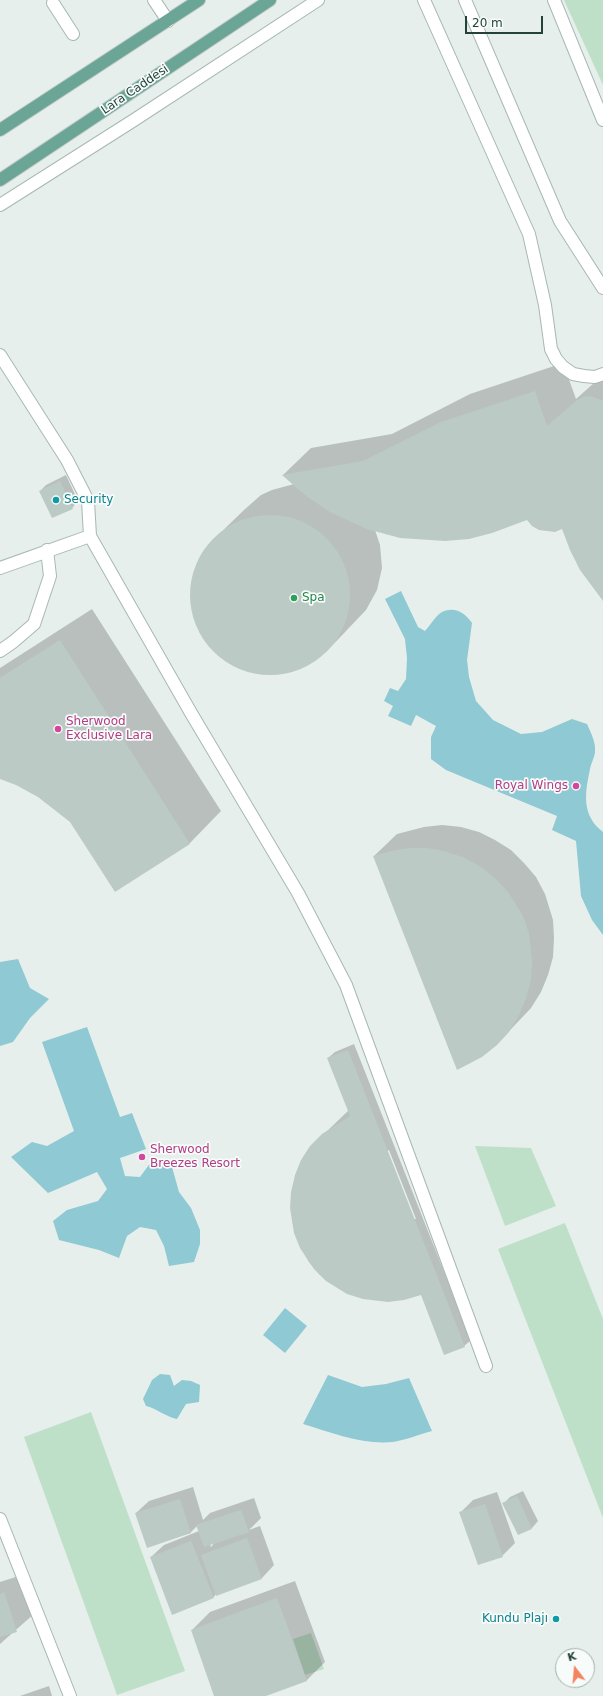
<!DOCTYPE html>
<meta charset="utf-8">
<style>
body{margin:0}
#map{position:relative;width:603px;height:1696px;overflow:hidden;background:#e6efeb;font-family:"DejaVu Sans",sans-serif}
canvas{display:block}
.north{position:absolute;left:555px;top:1648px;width:40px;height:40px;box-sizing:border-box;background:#f7fbf9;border:1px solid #a3b1ad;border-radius:50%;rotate:344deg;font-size:11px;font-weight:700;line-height:16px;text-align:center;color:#24423a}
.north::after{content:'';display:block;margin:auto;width:14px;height:18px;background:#f4845f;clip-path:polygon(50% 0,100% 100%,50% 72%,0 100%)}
.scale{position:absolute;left:465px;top:16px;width:78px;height:18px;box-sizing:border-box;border:2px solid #24423a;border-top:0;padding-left:5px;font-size:12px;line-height:14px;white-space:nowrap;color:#24423a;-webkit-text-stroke:3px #f7fbf9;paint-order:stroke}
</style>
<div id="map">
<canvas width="603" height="1696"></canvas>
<div class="north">K</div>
<div class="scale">20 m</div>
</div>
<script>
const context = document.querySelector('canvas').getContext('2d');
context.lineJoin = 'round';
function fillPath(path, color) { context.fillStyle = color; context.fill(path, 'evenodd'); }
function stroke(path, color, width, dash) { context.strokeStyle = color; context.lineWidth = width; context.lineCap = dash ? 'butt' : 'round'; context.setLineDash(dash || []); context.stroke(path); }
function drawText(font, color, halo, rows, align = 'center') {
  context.font = font + ' "DejaVu Sans",sans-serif'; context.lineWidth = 3.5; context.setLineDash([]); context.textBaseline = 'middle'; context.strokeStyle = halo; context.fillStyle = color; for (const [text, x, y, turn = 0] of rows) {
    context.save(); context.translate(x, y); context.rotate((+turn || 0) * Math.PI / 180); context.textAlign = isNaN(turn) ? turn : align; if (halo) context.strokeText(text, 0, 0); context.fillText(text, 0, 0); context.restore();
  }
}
fillPath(new Path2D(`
 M564 0H603V85Z
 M475 1146 531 1148 556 1206 505 1226Z
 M565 1223 603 1319V1518L498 1249Z
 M91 1412 185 1671 117 1695 24 1437Z
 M311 1633 324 1669 305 1675 293 1639Z`), '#bfe0c8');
fillPath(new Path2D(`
 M401 591 418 627 425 631C430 626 436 615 442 612 455 606 465 613 472 623L467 660 469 677 476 701 493 720 521 734 542 732 572 719 587 724C590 731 596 742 595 751 595 757 591 763 590 769 585 793 581 815 603 832V935L592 920 581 896 576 841 552 830 557 816 446 770 431 759V737L436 726 416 715 411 726 388 716 393 706 384 701 390 688 398 691 406 679 407 658 405 639 385 599Z
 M18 959 30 988 49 999 30 1018 13 1042 0 1046V962Z
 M87 1027 120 1117 132 1113 146 1149 120 1158 125 1176 140 1177 151 1162 170 1160 179 1192 191 1208 200 1230V1244L194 1262 169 1266 164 1246 156 1230 140 1227 127 1236 119 1258 99 1250 59 1240 53 1221 67 1210 98 1201 107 1189 97 1172 48 1193 11 1157 32 1142 47 1146 74 1131 42 1042Z
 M285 1308 307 1326 285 1353 263 1335Z
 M160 1374 170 1375 174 1386 182 1380 191 1381 200 1385 199 1402 186 1404 177 1419C166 1417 158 1409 146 1406L143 1399 152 1380Z
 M328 1375 362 1387 386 1384 409 1378 432 1431C420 1434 406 1440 393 1442 363 1445 332 1433 303 1424Z`), '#8ec9d4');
fillPath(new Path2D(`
 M563 363 576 399 603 375V599L581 570 563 528 527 519 375 530 380 545 382 568 377 590 366 610 326 652 307 665 285 673 262 674 240 668 229 663 211 648 199 629 195 618 191 595 192 584 198 562 211 542 244 510 261 495 272 490 294 484 283 475 311 448 392 434 470 394Z
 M66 475 78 501 72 508 40 491 46 485Z
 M92 609 221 811 190 843 115 890 71 821 38 796 17 784 0 778V668Z
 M442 825 461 827 479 832 495 840 511 850 524 863 536 877 545 894 553 920 554 938 553 957 548 975 541 992 531 1008 496 1045 374 856 397 834 424 827Z
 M354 1044 471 1340 464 1346 421 1294 320 1275 309 1262 301 1248 293 1225 291 1208 323 1135 349 1110 328 1058 335 1052ZM389 1150 416 1219H413L387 1151Z
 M193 1487 203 1520 210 1513 254 1498 261 1518 249 1530 260 1526 274 1565 262 1578 216 1594 213 1598 151 1557 164 1545 199 1531 198 1525 189 1534 136 1513 149 1501ZM215 1542 211 1547 210 1544Z
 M523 1491 538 1521 532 1528 518 1534 504 1503 510 1497Z
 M497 1492 515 1543 502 1556 460 1513 473 1500Z
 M22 1575 35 1613 0 1644V1582Z
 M295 1581 325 1662 307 1680 263 1696H215L192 1630 210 1612Z
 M49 1686 52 1696H20Z`), '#0003');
fillPath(new Path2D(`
 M535 391 547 426 576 401 583 397 590 396 603 401V601L580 570 570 550 562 529 555 532 539 530 532 526 527 520 492 533 469 539 445 541 400 538 367 529 330 512 305 495 282 475 363 461 441 422Z
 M60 481 73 509 52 518 39 491Z
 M190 595a80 80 0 1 1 160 0a80 80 0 1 1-160 0Z
 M60 640 190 844 115 892 70 822 38 797 16 785 0 779V678Z
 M410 848H428L447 852 465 858 481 867 495 878 508 892 523 916 529 934 532 961 531 980 526 998 519 1015 509 1032 497 1045 482 1057 457 1070 373 856 391 851Z
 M348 1050 465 1347 444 1355 421 1295 404 1300 388 1302 363 1299 347 1294 326 1281 314 1269 300 1248 294 1233 290 1208 291 1192 295 1175 301 1160 310 1146 322 1134 350 1116 327 1058Z
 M517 1496 532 1529 518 1535 502 1503Z
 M180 1499 191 1533 147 1548 135 1513Z
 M485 1504 503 1557 478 1565 459 1512Z
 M241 1510 249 1532 204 1547 196 1525Z
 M247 1538 262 1579 216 1596 201 1555Z
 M191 1541 214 1598 172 1615 150 1557Z
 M4 1592 17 1632 0 1637V1594Z
 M277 1598 307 1681 266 1696H214L191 1630Z`), '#bbcac4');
const minor = new Path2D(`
 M154 0 168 21
 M424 0 529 234 545 305 551 349 556 359 563 367 573 374 584 376 595 377 603 374
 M465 0 560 221 603 288
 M554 0 603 120
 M53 3 73 34
 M0 205 131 122 318 0
 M0 355 67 460 88 501 90 536 191 713 298 893 346 985 486 1366
 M0 568 90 536
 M0 651 13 642 34 624 50 576 47 550
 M0 1519 70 1696`);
const major = new Path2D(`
 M0 130 199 0
 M0 180 270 0`);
stroke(minor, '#a8b8b2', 14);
stroke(major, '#c2cac8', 14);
stroke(minor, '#fff', 12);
stroke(major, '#6aa596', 12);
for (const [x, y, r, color] of [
 [56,500,4,"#0f9aa8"],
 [294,598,4,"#2e9e5b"],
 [58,729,4,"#d1479c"],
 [576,786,4,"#d1479c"],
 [142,1157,4,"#d1479c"],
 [556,1619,4,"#0f9aa8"]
]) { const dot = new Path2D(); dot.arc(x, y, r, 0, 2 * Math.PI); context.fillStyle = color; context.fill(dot); stroke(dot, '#f7fbf9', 1.5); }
drawText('12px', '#24423a', '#f7fbf9', [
 ["Lara Caddesi",135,90,-34]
]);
drawText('12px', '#0d838f', '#f7fbf9', [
 ["Security",64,500],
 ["Kundu Plajı",548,1619,"right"]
], 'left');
drawText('12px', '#27864d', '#f7fbf9', [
 ["Spa",302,598]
], 'left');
drawText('12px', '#b23c85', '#f7fbf9', [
 ["Sherwood",66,722],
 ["Exclusive Lara",66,736],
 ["Royal Wings",568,786,"right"],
 ["Sherwood",150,1150],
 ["Breezes Resort",150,1164]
], 'left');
</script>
